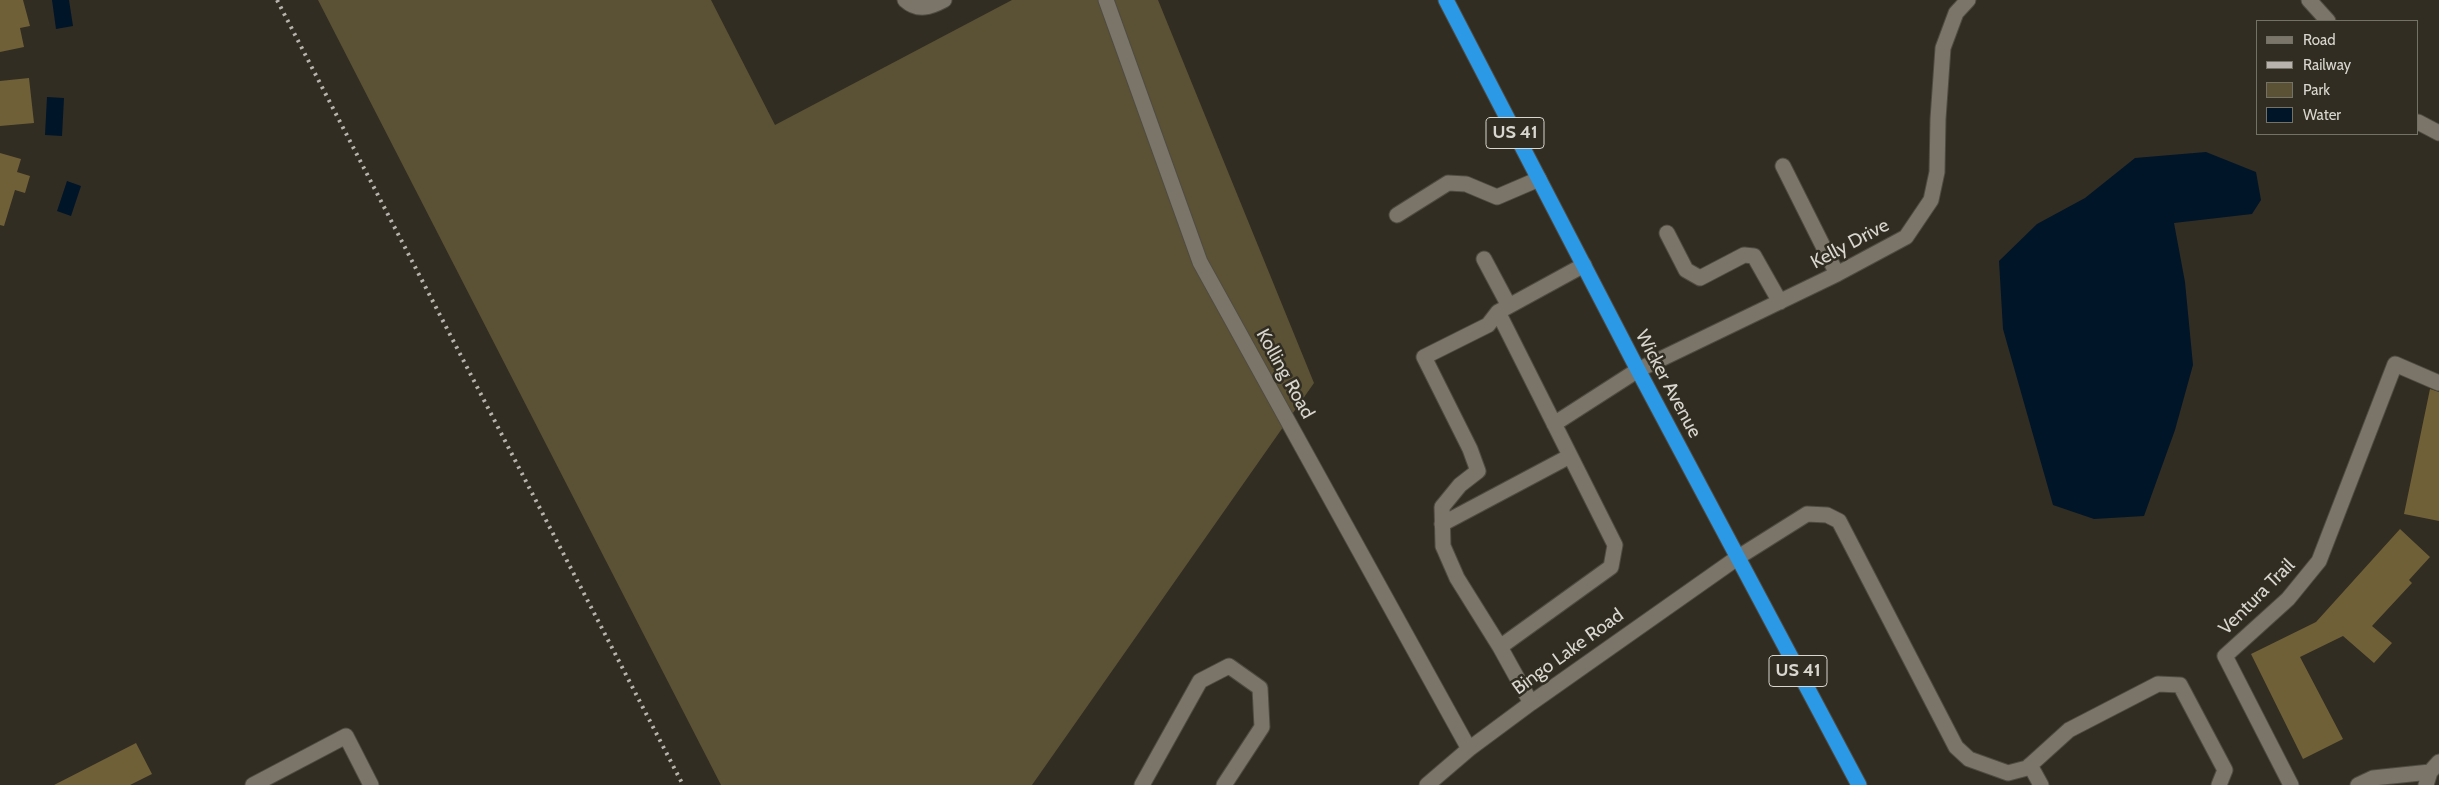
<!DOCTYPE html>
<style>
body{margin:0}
#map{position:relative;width:2439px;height:785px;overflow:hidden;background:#312d22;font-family:Cabin,sans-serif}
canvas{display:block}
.legend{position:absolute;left:2256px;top:20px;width:162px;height:115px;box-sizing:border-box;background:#312d22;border:1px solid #747167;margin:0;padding:6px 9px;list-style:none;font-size:15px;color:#d9d6cf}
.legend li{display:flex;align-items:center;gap:10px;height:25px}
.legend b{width:25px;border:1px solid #747167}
</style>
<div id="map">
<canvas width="2439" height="785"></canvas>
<ul class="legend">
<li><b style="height:6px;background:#7a7568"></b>Road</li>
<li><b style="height:6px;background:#b8b4ad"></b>Railway</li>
<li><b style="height:14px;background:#5b5135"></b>Park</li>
<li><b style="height:14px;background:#001528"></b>Water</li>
</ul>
</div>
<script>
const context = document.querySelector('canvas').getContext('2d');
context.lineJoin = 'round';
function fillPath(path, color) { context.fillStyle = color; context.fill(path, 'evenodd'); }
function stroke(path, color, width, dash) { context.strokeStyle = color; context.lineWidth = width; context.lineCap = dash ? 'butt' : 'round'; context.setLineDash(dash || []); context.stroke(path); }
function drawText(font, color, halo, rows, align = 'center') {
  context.font = font + ' Cabin,sans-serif'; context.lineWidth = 5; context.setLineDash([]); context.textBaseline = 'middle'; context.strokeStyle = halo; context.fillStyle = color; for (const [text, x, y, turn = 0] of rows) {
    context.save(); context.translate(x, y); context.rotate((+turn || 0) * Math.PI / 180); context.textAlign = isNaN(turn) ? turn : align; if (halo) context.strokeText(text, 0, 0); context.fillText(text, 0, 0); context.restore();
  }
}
fillPath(new Path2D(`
 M318 0H711L775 125 1012 0H1158L1314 383 1032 785H721Z`), '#5b5135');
fillPath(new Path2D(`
 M52 0H69L73 26 56 29Z
 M47 97 64 98 62 136 45 135Z
 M2206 152 2256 172 2261 200 2252 214 2174 223 2185 282 2193 365 2175 430 2144 516 2094 519 2053 505 2003 329 1999 261 2037 224 2085 198 2135 158Z
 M67 181 81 186 71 216 57 211Z`), '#001528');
fillPath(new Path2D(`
 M0 0H23L30 26 20 28 24 47 0 52Z
 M29 78 34 123 0 126V81Z
 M0 153 21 159 17 172 30 176 25 193 15 190 4 226 0 225Z
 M2430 389 2439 392V521L2404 514Z
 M2400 529 2430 557 2409 580 2412 583 2372 626 2392 643 2374 663 2343 636 2300 657 2343 739 2303 759 2251 654 2316 622Z
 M136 743 152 774 130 785H54Z`), '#706037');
const minor = new Path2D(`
 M905 0C918 12 931 7 944 0
 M1106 0 1200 262 1469 749
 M2309 0 2328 21
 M2418 122 2439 133
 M1783 166 1837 274
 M1397 215 1448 183 1466 184 1497 197 1539 179
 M1667 233 1686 270 1700 278 1744 255 1754 256 1780 302
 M1484 259 1509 306
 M1498 312 1488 325 1424 357 1470 449 1478 471 1460 485 1442 507 1443 546 1457 578 1500 647
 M1554 424 1638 370 1837 274 1906 237 1931 200 1937 172 1938 119 1943 48 1956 13 1968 0
 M1442 524 1570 456
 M1531 703 1500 647 1611 567 1615 545 1498 312 1584 265
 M2030 765 2041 785
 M253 785 346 736 371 785
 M1142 785 1200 681 1229 666 1260 688 1262 727 1224 785
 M1427 785 1469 749 1531 703 1737 558 1807 514 1827 515 1839 521 1956 747 1969 759 2008 773 2027 768 2069 730 2158 684 2180 685 2225 770 2219 785
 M2291 785 2225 656 2288 599 2319 561 2395 364 2439 383
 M2358 785 2373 778 2430 772
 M2426 785 2430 772 2439 762`);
const highway = new Path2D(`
 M1446 0 1638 370 1859 785`);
stroke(minor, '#4f4b42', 17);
stroke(highway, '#4f4b42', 17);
stroke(minor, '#7a7568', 15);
stroke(highway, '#2b99e5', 15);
stroke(new Path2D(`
 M277 0 683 785`), '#b8b4ad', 4, [2.5, 5]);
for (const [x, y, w] of [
 [1515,133,58],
 [1798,671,58]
]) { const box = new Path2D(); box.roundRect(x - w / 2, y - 15.5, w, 31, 4); context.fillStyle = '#312d22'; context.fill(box); stroke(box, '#d9d6cf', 1); }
drawText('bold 18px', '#d9d6cf', null, [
 ["US 41",1515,133],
 ["US 41",1798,671]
]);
drawText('19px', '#d9d6cf', '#312d22', [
 ["Kelly Drive",1850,244,-28],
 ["Kolling Road",1285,374,61],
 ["Wicker Avenue",1668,384,62],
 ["Ventura Trail",2257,597,-45],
 ["Bingo Lake Road",1568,652,-36]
]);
</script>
